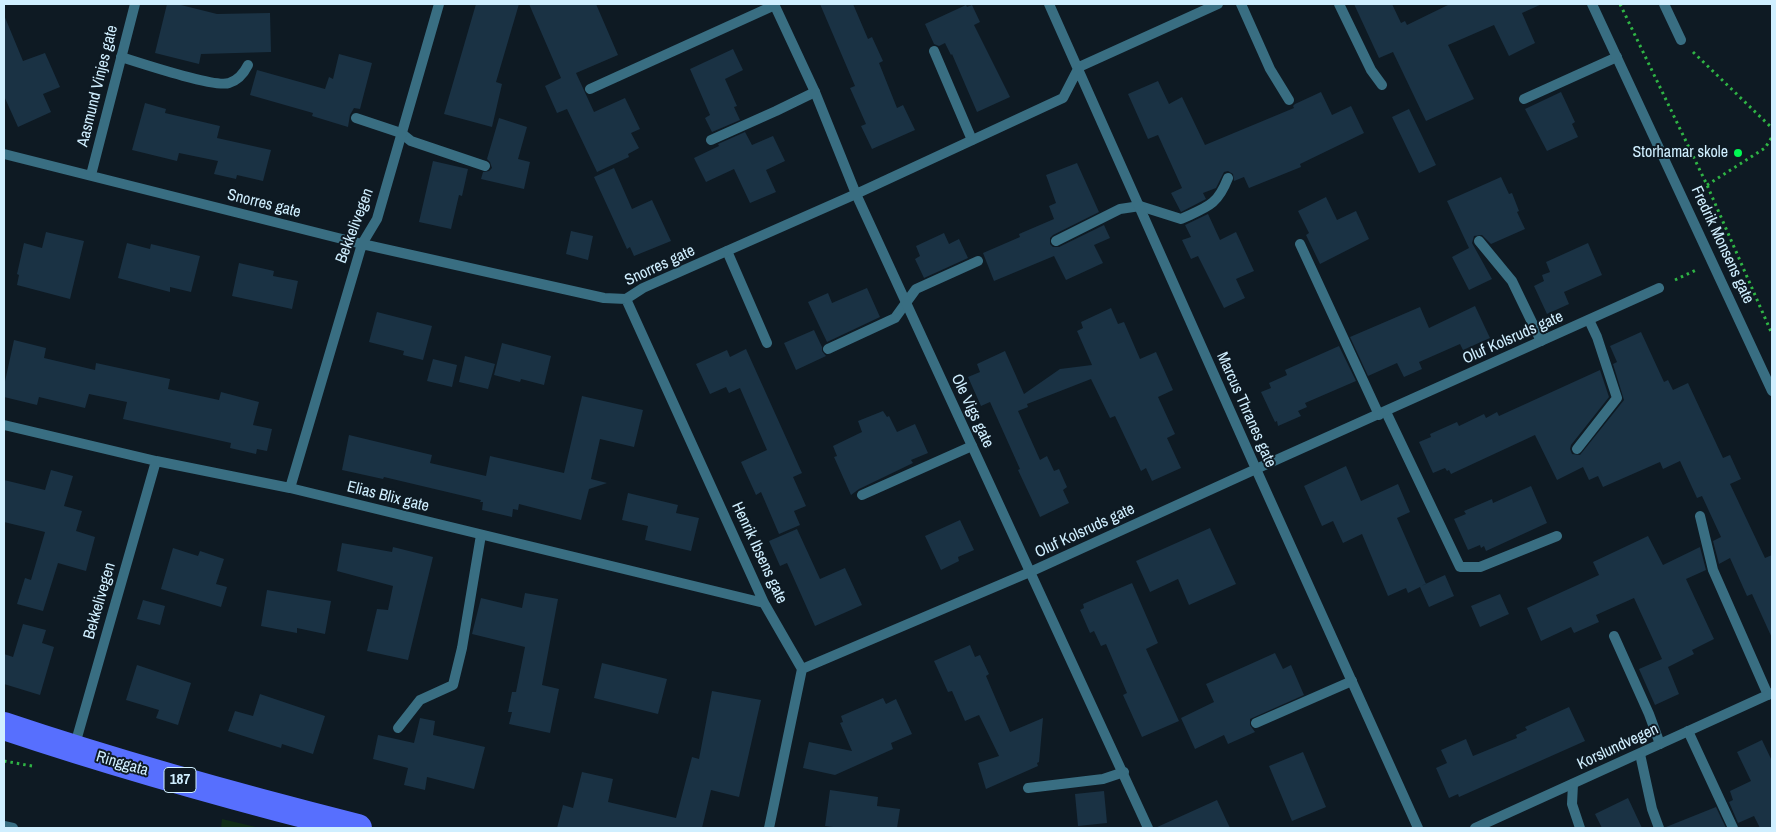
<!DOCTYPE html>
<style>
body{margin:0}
#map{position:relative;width:1776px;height:832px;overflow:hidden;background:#0e1a23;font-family:"Archivo Narrow",sans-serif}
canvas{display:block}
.frame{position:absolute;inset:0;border:5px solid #d0efff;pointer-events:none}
</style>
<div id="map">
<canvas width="1776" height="832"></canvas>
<div class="frame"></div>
</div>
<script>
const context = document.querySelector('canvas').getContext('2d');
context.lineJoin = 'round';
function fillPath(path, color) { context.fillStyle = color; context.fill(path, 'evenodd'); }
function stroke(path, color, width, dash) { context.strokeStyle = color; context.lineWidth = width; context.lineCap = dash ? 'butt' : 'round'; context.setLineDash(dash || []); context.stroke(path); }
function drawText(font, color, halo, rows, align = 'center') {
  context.font = font + ' "Archivo Narrow",sans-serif'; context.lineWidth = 4; context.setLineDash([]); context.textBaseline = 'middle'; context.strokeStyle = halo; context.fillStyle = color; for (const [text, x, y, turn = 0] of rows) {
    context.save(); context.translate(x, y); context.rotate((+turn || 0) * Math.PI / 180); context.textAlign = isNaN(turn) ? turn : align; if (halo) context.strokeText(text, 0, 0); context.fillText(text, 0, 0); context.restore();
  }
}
fillPath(new Path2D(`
 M222 819 260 828H221Z`), '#112d16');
fillPath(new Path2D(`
 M167 4H177L217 14 270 13 271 52 201 54 199 64 155 53Z
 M476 4H519L496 82 502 84 492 127 444 114Z
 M529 4H596L618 55 576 73 594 112 625 98 640 129 631 133 639 148 628 154 629 157 597 172 567 109 557 113 545 86 561 78Z
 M820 4H853L868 39 872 37 883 61 879 63 897 108 903 105 915 130 872 149 861 126 866 124 850 88 855 86Z
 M1354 4H1392L1401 23 1405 21 1407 25 1450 4H1542L1522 13 1535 43 1509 56 1494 25 1448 45 1474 99 1426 121 1393 52 1379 58Z
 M966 5 967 7 972 5 980 22 974 25 1010 97 977 112 952 54 951 55 945 43 939 46 934 44 925 24Z
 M4 15 23 61 45 53 60 87 43 94 51 112 18 127 4 96Z
 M733 49 743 70 725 79 737 106 734 107 740 120 712 132 705 118 710 115 690 69Z
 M339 54 372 63 360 109 354 108 350 115 348 127 312 116 313 113 250 95 257 70 325 89 329 77 333 79Z
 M1158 81 1169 104 1182 97 1205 145 1294 108 1293 106 1295 104 1321 92 1332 115 1351 106 1364 133 1300 164 1301 167 1249 188 1244 177 1234 181 1233 174 1228 171 1224 172 1216 188 1203 193 1206 199 1181 212 1171 193 1182 188 1158 135 1148 139 1128 94Z
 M1561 92 1575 122 1572 124 1578 137 1547 151 1525 109Z
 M145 103 166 109 165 113 220 126 217 138 271 150 263 181 237 175 236 179 214 174 218 161 179 153 177 161 132 150Z
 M1409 109 1436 165 1419 173 1392 117Z
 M499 118 527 127 518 159 530 162 524 189 481 179 483 172 489 171 492 168 490 162 487 159Z
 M745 132 752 145 773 136 785 161 766 170 776 192 750 203 734 169 706 182 694 158 719 146 718 144Z
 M433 161 468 169 462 196 459 195 451 229 419 222Z
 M1077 163 1099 212 1053 235 1050 238V244L1053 247H1059L1104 225 1110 238 1094 245 1103 263 1066 280 1054 256 994 281 983 253 1020 237 1019 234 1054 219 1049 206 1056 203 1046 175Z
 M614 168 632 209 652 200 671 241 634 256 630 247 627 249 594 177Z
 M1501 177 1509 194 1512 193 1519 211 1517 212 1525 229 1491 244 1482 235 1474 236 1472 243 1492 279 1469 290 1452 257 1469 248 1447 201Z
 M1326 197 1337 220 1356 211 1369 239 1320 264 1306 235 1309 233 1298 211Z
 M1208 214 1220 240 1236 232 1254 271 1236 279 1245 298 1224 308 1198 256 1191 259 1182 240 1191 237 1185 225Z
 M571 231 593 236 588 260 566 254Z
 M46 232 84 241 70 299 17 285 19 275 17 274 24 243 42 248Z
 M944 233 949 244 959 239 968 258 924 278 915 259 920 256 916 246Z
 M127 243 150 249 151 244 200 256 191 292 170 287V292L118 278Z
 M1588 243 1602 275 1564 292 1569 304 1547 314 1534 286 1544 281 1542 275 1550 272 1546 262Z
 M239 263 274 271 273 276 298 281 292 309 232 296Z
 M867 288 880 317 827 342 808 302 828 293 832 303Z
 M1475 306 1490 338 1463 350 1460 344 1419 362 1422 369 1404 377 1397 363 1368 376 1350 337 1420 307 1429 328Z
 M1111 308 1118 324 1124 322 1140 359 1156 352 1173 390 1158 397 1175 434 1167 438 1181 468 1152 481 1146 468 1141 471 1115 416 1110 418 1091 379 1027 404 1028 407 1018 411 1040 460 1047 456 1054 471 1059 469 1067 487 1063 490 1069 503 1040 517 1018 470 1020 469 990 402 981 406 968 377 980 372 977 364 1005 351 1024 394 1060 369 1092 365 1077 331 1083 328 1081 322Z
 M377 312 432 326 423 360 403 355 404 351 369 342Z
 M814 330 822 347V351L826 356 796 370 784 343Z
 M1641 332 1664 382 1668 380 1673 390 1688 383 1723 458 1730 455 1741 479 1730 484 1765 558 1772 555V638L1752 594 1747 596 1730 558 1719 564 1713 541 1721 537 1702 496 1697 498 1680 461 1663 469 1660 462 1603 487 1598 476 1589 480 1583 467 1557 480 1535 435 1451 474 1449 470 1447 471 1445 468 1433 473 1419 442 1431 437 1430 434 1457 422 1459 426 1484 414 1486 418 1497 412 1499 416 1600 370 1609 397 1571 445 1570 449 1572 454 1580 455 1624 400 1613 364 1617 362 1610 346Z
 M14 340 46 348 44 358 95 370 96 363 170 379 168 389 219 400 221 392 259 402 253 425 272 429 267 451 257 449 256 454 230 448 231 443 123 419 127 402 89 394 85 408 39 397 37 405 4 397V386Z
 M502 343 551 356 544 385 521 379 520 382 494 375Z
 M1339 346 1356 381 1305 403 1307 407 1298 411 1301 416 1278 426 1277 421 1275 422 1261 392 1271 388 1269 383 1287 375 1285 370Z
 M746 349 802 473 793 477 806 506 794 511 800 525 779 534 761 492 756 495 741 462 767 450 740 388 729 393 726 387 710 394 696 364 727 350 730 357Z
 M465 356 495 364 488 389 459 382Z
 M433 359 457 365 452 387 427 381Z
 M582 396 643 410 634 447 600 439 591 479 607 483 589 489 581 520 519 504 518 510 513 509 512 517 482 510 483 502H480L481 500 384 477 383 479 342 470 349 435 432 455 430 463 486 476 490 456 564 473Z
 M883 411 887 417 889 416 897 432 915 424 928 453 911 460 913 463 859 489 851 495 834 457 837 456 833 446 862 432 858 421Z
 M1346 466 1361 501 1398 484 1410 512 1397 518 1426 584 1421 586 1445 575 1454 596 1429 607 1420 587 1408 593 1406 588 1388 596 1362 534 1343 543 1333 521 1322 526 1304 486Z
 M51 470 73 476 64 506 82 511 76 531 95 537 86 571 58 563 43 611 17 604 25 578 31 580 45 532 4 522V480L45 490Z
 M1531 486 1547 523 1486 551 1484 546 1481 548 1480 545 1468 550 1454 519 1466 514 1464 511 1492 499 1493 503Z
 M628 493 678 505 676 513 699 518 691 551 645 540 648 526 622 520Z
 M960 520 974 550 958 557 959 561 941 570 925 536Z
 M1210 528 1236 584 1189 605 1178 579 1150 592 1136 561Z
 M797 529 820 579 845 568 862 605 815 626 787 563 780 566 769 541Z
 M1648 536 1663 565 1700 547 1706 570 1686 579 1714 639 1692 650 1694 654 1668 667 1679 694 1655 705 1639 669 1662 659 1634 598 1596 615 1599 622 1574 633 1571 627 1541 641 1527 608 1599 575 1593 562Z
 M342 543 392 552 393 547 433 557 408 660 367 651 377 609 388 610 393 586 337 571Z
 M173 548 198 556 200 551 224 559 216 584 227 587 221 607 161 589Z
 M1132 583 1158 643 1146 649 1179 721 1142 737 1123 695 1127 693 1106 644 1101 646 1094 631 1090 633 1080 610 1084 608 1083 604Z
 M267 590 331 601 325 634 297 628V633L261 626Z
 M525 593 558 599 542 685 559 689 550 733 509 724 512 712H508L512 692H516L525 647 472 634 481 598 522 608Z
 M1500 594 1509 614 1480 627 1471 606Z
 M143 600 165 606 160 625 137 619Z
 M23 624 46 630 42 643 54 647 40 695 4 684V654L13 657Z
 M970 645 975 657 980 655 989 674 986 676 1010 732 1043 718 1039 762 1037 763 1038 766 986 789 978 763 999 756 979 715 965 721 952 691 948 692 934 661Z
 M1275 653 1283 669 1291 665 1304 695 1250 719V725L1255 732 1228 744 1224 735 1195 749 1181 718 1214 702 1206 684Z
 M602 663 667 679 658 714 594 698Z
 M137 665 191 683 178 725 156 718 159 710 126 700Z
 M712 691 761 700 739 797 711 790 702 828H557L563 805 573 808 582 772 613 779 608 802 676 818 692 757 699 759Z
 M260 694 325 716 313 754 282 744 281 748 228 731 235 711 253 716Z
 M883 698 886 704 896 699 912 734 891 743 893 749 835 775 803 768 809 742 852 751 840 723 843 722 841 716Z
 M1569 707 1585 741 1459 797 1458 794 1449 798 1436 768 1447 763 1441 750 1466 739 1473 756 1517 738 1516 735 1527 730 1525 727Z
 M420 718 435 721 433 735 485 747 474 789 427 777 425 790 404 785 408 768 373 759 378 735 414 743Z
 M1762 740 1772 761V828H1760L1754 816 1738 823 1729 802 1733 800 1730 791 1751 781 1737 752Z
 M1303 752 1326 807 1292 821 1269 766Z
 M830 790 878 797 877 806 900 809 897 828H841L825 826Z
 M1104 791 1107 823 1078 826 1075 794Z
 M1628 798 1642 828H1602L1595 814Z
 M1217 800 1230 828H1155Z
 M1716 807 1726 828H1666V827Z`), '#1a3244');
stroke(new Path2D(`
 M1620 4 1707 185 1772 334
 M1693 52 1772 128
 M1707 185 1765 148 1772 137
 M1675 280 1696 270
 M4 761 32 766`), '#2fb445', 3, [2.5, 4]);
stroke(new Path2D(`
 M1241 4 1270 69 1289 100
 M1339 4 1371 70 1382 85
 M1664 4 1681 40
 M934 51 972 140
 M121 57C140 63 215 88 229 83 239 80 244 73 248 65
 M590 89 775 5
 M1524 99 1617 57
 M356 118 401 133 411 141 485 166
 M711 140 776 111 815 92
 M1056 241 1120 209 1140 206 1181 219C1207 207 1217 206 1228 178
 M1479 241 1512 281 1541 341
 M1300 244 1379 415
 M727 251 767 343
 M828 349 895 318 916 289 978 261
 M1386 412 1460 567H1480L1557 536
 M1577 449 1617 398 1597 337 1589 320
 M862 495 972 446
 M1700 516 1713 570 1768 695
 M1614 636 1649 714 1660 744
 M1256 723 1352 681
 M398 728 420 700 453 685 462 648 481 535
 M1688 731 1733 828
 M1640 754 1652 809 1659 828
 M1573 784 1572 804 1580 828
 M1028 788 1103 779 1124 772
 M4 826 13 828`), '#396e82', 10);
stroke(new Path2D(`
 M774 4 815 92 856 194 1148 828
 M1049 4 1256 469 1418 828
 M1592 4 1772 391
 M4 154 362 244 604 298 626 299 643 288 856 194 1063 98 1079 67 1218 4
 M91 175 135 4
 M626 299 764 603 802 669 769 828
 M4 425 156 461 290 488 764 603
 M290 488 362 244 377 219 439 4
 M802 669 1030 572 1256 469 1659 288
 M74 748 156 461
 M1475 828 1772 693`), '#396e82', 10);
stroke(new Path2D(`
 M4 726C120 765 239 798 358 828`), '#576ffe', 28);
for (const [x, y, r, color] of [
 [1738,153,5,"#01f953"]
]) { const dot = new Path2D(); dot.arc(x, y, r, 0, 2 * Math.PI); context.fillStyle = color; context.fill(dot); stroke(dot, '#0e1a23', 2); }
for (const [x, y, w] of [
 [180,780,32]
]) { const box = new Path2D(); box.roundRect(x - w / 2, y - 12.5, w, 25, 4); context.fillStyle = '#0e1a23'; context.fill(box); stroke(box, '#d0efff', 1); }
drawText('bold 15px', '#d0efff', null, [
 ["187",180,780]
]);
drawText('16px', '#d0efff', '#0e1a23', [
 ["Aasmund Vinjes gate",98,86,-76],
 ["Snorres gate",264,204,14],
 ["Bekkelivegen",355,226,-69],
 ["Fredrik Monsens gate",1722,245,65],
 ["Snorres gate",660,266,-25],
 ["Oluf Kolsruds gate",1513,338,-24],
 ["Marcus Thranes gate",1246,410,66],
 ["Ole Vigs gate",972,411,65],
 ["Elias Blix gate",388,497,14],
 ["Oluf Kolsruds gate",1085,531,-25],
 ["Henrik Ibsens gate",759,553,65],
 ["Bekkelivegen",100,601,-74],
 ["Korslundvegen",1618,747,-25],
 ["Ringgata",122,764,16]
]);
drawText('16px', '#d0efff', '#0e1a23', [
 ["Storhamar skole",1728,153]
], 'right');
</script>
